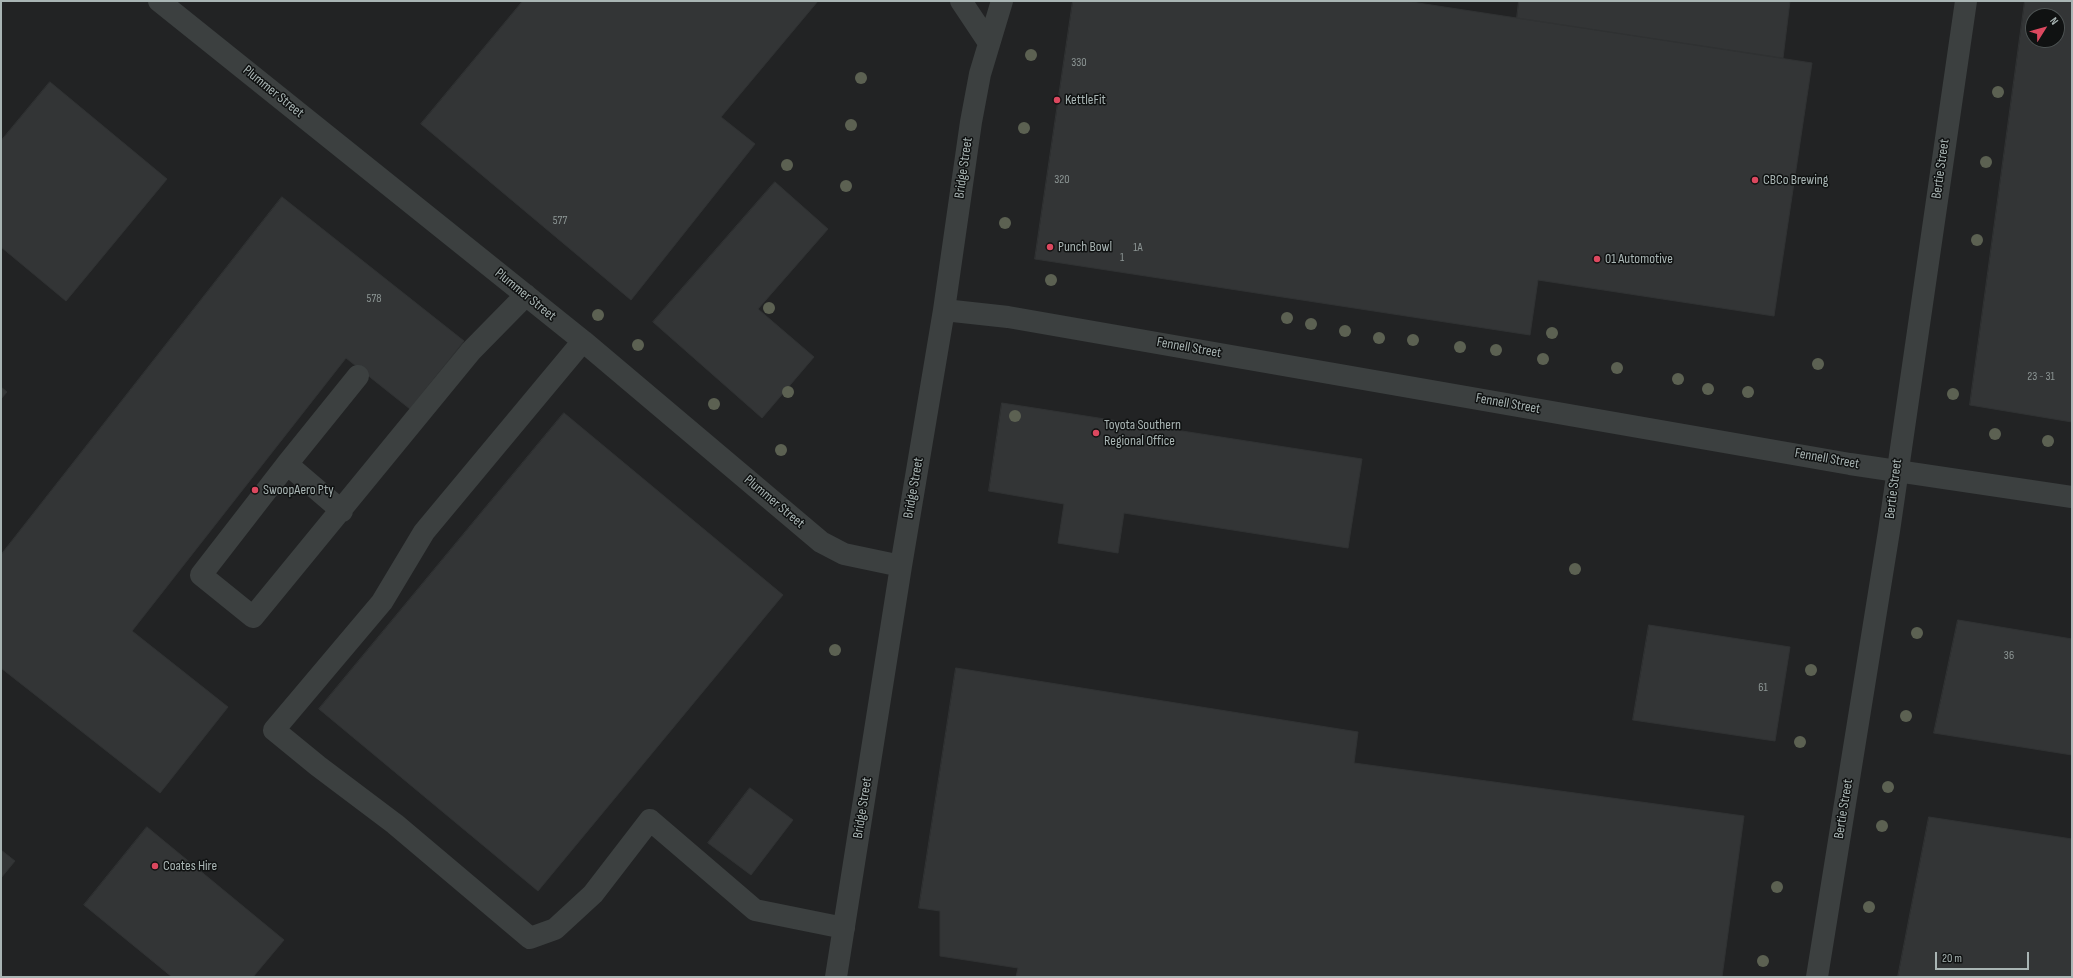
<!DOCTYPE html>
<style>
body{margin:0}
#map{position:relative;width:2073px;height:978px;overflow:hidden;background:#151717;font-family:"Sofia Sans Condensed",sans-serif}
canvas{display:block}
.frame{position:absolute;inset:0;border:2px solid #a9b5b4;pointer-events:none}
.north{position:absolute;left:2025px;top:8px;width:40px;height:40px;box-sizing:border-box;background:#101212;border:1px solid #4d5353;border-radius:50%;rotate:53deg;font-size:11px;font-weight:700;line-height:16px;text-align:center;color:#a9b5b4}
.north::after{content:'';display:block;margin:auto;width:14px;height:18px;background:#dc485f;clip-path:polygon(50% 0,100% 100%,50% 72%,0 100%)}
.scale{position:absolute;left:1935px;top:952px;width:94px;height:18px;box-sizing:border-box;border:2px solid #a9b5b4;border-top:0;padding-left:5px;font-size:12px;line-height:14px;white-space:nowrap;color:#a9b5b4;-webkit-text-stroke:3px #101212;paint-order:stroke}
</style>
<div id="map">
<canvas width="2073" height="978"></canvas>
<div class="frame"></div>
<div class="north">N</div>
<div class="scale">20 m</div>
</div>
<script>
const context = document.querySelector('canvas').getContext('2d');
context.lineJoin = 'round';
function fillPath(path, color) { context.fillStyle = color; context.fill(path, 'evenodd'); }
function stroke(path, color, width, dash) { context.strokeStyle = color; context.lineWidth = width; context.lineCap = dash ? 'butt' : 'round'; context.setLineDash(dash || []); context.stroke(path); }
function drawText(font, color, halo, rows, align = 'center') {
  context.font = font + ' "Sofia Sans Condensed",sans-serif'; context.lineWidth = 3; context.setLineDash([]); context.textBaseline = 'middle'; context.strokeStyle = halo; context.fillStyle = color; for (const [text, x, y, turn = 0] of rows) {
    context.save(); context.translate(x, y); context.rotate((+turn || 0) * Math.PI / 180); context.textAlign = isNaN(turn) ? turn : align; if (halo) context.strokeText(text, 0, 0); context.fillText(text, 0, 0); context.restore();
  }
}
fillPath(new Path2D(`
 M1 1H2072V977H1ZM2033 16H2057V40H2033Z`), '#222324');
const building = new Path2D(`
 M523 1H818L721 117 755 144 631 300 421 124Z
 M1073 1H1405L1812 63 1774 316 1538 280 1530 335 1035 259Z
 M1519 1H1790L1783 58 1517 18Z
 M2025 1H2072V422L1970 405ZM2033 16H2057V40H2033Z
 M50 82 167 179 66 301 1 247V141Z
 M775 182 828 229 758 309 814 357 762 418 653 322Z
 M282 197 464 341 410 409 346 358 132 631 228 707 160 793 1 668V555Z
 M1 387 7 392 1 399Z
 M1002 403 1362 459 1348 548 1124 513 1118 553 1058 543 1064 504 989 491Z
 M564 413 783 595 538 891 319 709Z
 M1958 620 2072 639V755L1934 733Z
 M1649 625 1790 647 1775 741 1633 720Z
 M956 668 1358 732 1354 763 1744 816 1722 977H1016L1018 968 940 956V911L919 908Z
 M750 788 793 820 751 875 708 843Z
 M1929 817 2072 839V977H1898Z
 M147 827 284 940 253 977H172L84 905Z
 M1 850 15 861 1 878Z`);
fillPath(building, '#333536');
stroke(building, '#303233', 1);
stroke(new Path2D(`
 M159 1 583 341 821 542 844 554 901 566
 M961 1 989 43
 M944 310 1008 317 1850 464 2072 497
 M583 341 424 532 382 602 274 730 318 766 395 824 530 938 555 929 593 894 650 820 755 910 844 928
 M287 464 358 376
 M342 511 287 464 201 575 253 617 471 351 526 295
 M836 977 901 566 944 310 971 122 980 74 1002 1
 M1817 977 1889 531 1966 1`), '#3c4040', 22);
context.fillStyle = '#5c6152';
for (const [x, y] of [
 [1031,55],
 [861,78],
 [1998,92],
 [851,125],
 [1024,128],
 [1986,162],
 [787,165],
 [846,186],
 [1005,223],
 [1977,240],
 [1051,280],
 [769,308],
 [598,315],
 [1287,318],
 [1311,324],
 [1345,331],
 [1552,333],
 [1379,338],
 [1413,340],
 [638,345],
 [1460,347],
 [1496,350],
 [1543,359],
 [1818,364],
 [1617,368],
 [1678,379],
 [1708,389],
 [788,392],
 [1748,392],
 [1953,394],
 [714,404],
 [1015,416],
 [1995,434],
 [2048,441],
 [781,450],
 [1575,569],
 [1917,633],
 [835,650],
 [1811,670],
 [1906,716],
 [1800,742],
 [1888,787],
 [1882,826],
 [1777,887],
 [1869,907],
 [1763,961]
]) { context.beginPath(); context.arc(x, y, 6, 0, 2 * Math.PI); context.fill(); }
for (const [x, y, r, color] of [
 [1057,100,4,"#dc485f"],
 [1755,180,4,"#dc485f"],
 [1050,247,4,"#dc485f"],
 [1597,259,4,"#dc485f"],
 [1096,433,4,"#dc485f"],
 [255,490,4,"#dc485f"],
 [155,866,4,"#dc485f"]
]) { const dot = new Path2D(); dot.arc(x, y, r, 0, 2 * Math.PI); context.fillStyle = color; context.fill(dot); stroke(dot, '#101212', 1.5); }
drawText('12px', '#8c9594', null, [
 ["330",1079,63],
 ["320",1062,180],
 ["577",560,221],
 ["1A",1138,248],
 ["1",1122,258],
 ["578",374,299],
 ["23 - 31",2041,377],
 ["36",2009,656],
 ["61",1763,688]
]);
drawText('14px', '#a9b5b4', '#101212', [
 ["Plummer Street",273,92,39],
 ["Bridge Street",964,168,-82],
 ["Bertie Street",1941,169,-82],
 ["Plummer Street",525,295,39],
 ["Fennell Street",1189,348,10],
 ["Fennell Street",1508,404,10],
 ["Fennell Street",1827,459,10],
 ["Bridge Street",914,488,-80],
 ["Bertie Street",1894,489,-83],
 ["Plummer Street",774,502,40],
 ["Bridge Street",863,808,-81],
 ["Bertie Street",1844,809,-81]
]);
drawText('14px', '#a9b5b4', '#101212', [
 ["KettleFit",1065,100],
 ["CBCo Brewing",1763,180],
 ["Punch Bowl",1058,247],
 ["01 Automotive",1605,259],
 ["Toyota Southern",1104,425],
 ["Regional Office",1104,441],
 ["SwoopAero Pty",263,490],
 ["Coates Hire",163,866]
], 'left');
</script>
